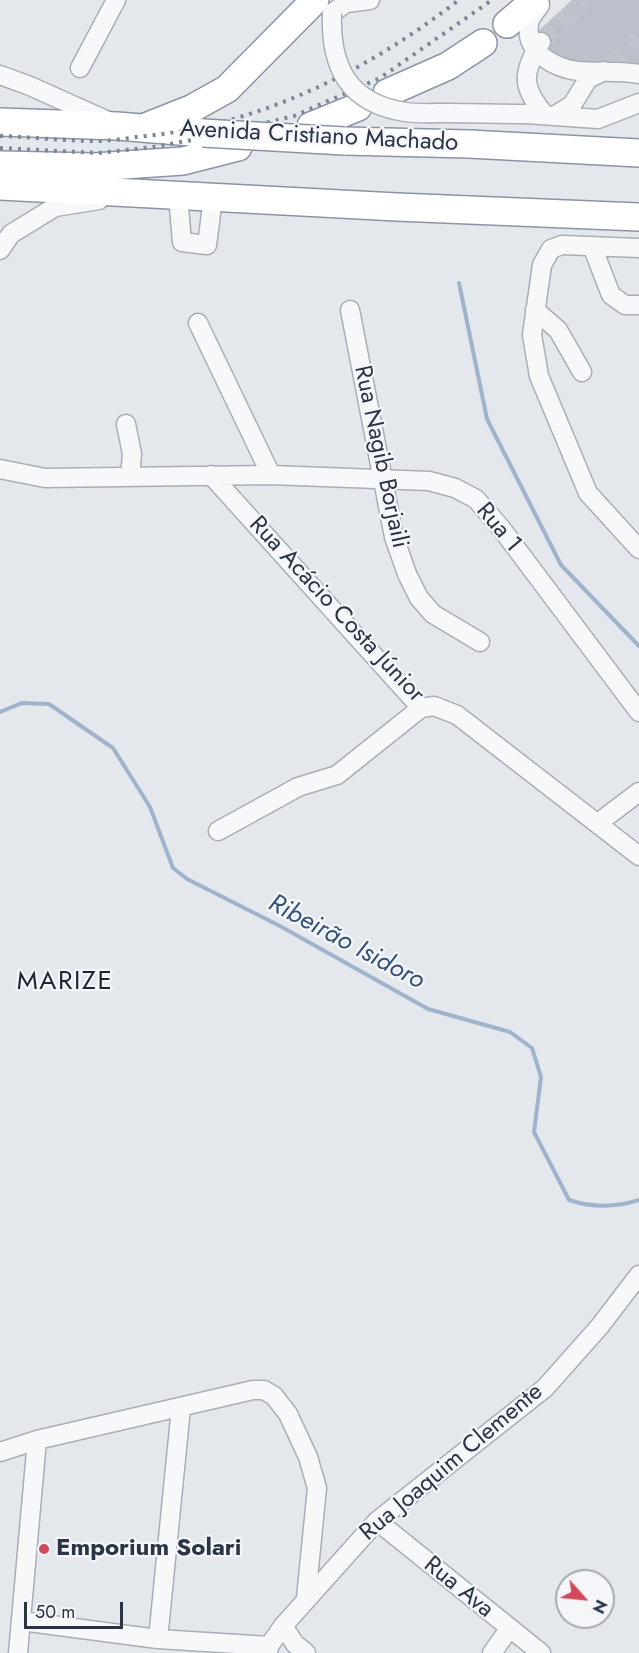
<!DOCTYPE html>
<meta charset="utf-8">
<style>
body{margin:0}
#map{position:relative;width:639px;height:1653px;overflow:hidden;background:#e4e7ec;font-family:Jost,sans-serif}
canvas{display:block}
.north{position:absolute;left:555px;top:1569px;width:60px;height:60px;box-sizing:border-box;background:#f4f6f9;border:2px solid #a4a8b1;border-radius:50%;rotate:117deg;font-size:16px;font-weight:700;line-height:24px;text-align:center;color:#2b3445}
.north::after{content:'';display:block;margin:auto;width:21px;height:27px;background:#d1495b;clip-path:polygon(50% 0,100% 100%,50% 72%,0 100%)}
.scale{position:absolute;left:24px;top:1602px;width:99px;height:27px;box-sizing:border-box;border:3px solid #2b3445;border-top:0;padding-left:8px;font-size:18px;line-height:21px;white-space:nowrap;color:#2b3445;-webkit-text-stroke:4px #f4f6f9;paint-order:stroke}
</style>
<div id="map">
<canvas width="639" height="1653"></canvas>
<div class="north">N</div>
<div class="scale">50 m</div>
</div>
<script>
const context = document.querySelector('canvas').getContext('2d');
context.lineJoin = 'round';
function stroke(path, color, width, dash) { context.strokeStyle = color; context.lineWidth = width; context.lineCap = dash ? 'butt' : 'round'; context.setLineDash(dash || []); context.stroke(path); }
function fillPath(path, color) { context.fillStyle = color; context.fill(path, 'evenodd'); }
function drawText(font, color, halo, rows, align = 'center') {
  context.font = font + ' Jost,sans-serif'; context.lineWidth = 4.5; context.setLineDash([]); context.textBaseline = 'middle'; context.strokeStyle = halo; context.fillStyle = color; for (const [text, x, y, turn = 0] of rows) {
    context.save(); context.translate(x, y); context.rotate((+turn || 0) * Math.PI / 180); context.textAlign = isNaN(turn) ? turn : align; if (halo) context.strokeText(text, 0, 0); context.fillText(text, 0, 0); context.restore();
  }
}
stroke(new Path2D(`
 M459 283 487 419 561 565 639 646
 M0 712 22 703 49 704 113 748 150 807 173 868 187 879 280 926 428 1009 510 1032 532 1048 541 1077 534 1132 569 1200C593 1208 615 1208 639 1200`), '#9fb4cc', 4);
fillPath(new Path2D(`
 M572 0H639V70L571 61 551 53 534 35Z`), '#bbc0ca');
stroke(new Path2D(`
 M541 42 585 0
 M610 65 639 38`), '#bfc3cb', 18, [18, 9]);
const minor = new Path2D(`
 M540 5C537 10 529 18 529 25 525 52 554 68 578 71 598 73 619 70 639 74
 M332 13 346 3 370 0
 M541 42C522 73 521 87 545 115
 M80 68 116 0
 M0 75 30 86 108 121
 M526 114 598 119 639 103
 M554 116 572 105 588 79 604 71
 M178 196 182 242 207 245 213 198
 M592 246 611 295 625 305H639
 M639 248 562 245 551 249 542 265 532 335 539 376 588 493 639 549
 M0 250 11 234 55 207 99 200
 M350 310 394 537 407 574 419 598 433 614 480 642
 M535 310 558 330 582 372
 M198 323 271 475
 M126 424 132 454 130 477
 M0 469 45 478 271 475 429 481 455 488 476 499 501 528 639 712
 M211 475 421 708 434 706 457 715 639 856
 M598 823 639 792
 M218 831 298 787 337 775 421 708
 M0 1452 37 1440 253 1390H264L274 1396 288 1414 308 1457 317 1488 306 1598
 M377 1521 541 1653
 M21 1621 158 1639 269 1646
 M283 1626 295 1644 306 1653
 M158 1639 181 1408
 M18 1653 37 1440
 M268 1653 269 1646 283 1626 377 1521 545 1388 600 1326 639 1275
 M492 1653 509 1629`);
const highway = new Path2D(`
 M507 24 535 0
 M387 93 448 66 483 43
 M0 122 117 126 203 133
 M311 126 358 107
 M143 128 191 109 227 89 315 0
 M344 141 469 144 639 153
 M0 165 94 167 183 161 238 147
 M0 186 397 207 639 217`);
stroke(minor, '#a9aeb7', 21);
stroke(highway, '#8b94a3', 30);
stroke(minor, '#f7f8fa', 18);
stroke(highway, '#fff', 27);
stroke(new Path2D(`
 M0 136C32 137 64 141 96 141 109 141 123 139 137 137 258 126 364 73 459 0
 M0 148 98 153 153 147 203 138 294 116 380 78 492 0`), '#7d8696', 4, [3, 6]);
const minorBridge = new Path2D(`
 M332 13C330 67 348 103 405 112 419 114 434 113 447 113 474 113 500 114 526 114`);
const highwayBridge = new Path2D(`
 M203 133 344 141`);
stroke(minorBridge, '#a9aeb7', 21, []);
stroke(highwayBridge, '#8b94a3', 30, []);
stroke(minorBridge, '#f7f8fa', 18);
stroke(highwayBridge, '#fff', 27);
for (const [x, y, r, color] of [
 [44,1549,6,"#d1495b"]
]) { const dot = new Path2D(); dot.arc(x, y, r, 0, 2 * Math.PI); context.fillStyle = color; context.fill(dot); stroke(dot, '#f4f6f9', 2); }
drawText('24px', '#2b3445', '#f4f6f9', [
 ["Avenida Cristiano Machado",319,137,3],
 ["Rua Nagib Borjaili",380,457,78],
 ["Rua 1",498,528,50],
 ["Rua Acácio Costa Júnior",336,610,47],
 ["Rua Joaquim Clemente",452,1463,-40],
 ["Rua Ava",458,1588,39]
]);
drawText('bold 24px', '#2b3445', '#f4f6f9', [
 ["Emporium Solari",56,1549]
], 'left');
drawText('italic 26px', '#34527a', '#f4f6f9', [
 ["Ribeirão Isidoro",346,943,28]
]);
context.letterSpacing = '1.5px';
drawText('26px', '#1d2536', '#f4f6f9', [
 ["MARIZE",65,983]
]);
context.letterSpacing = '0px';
</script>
